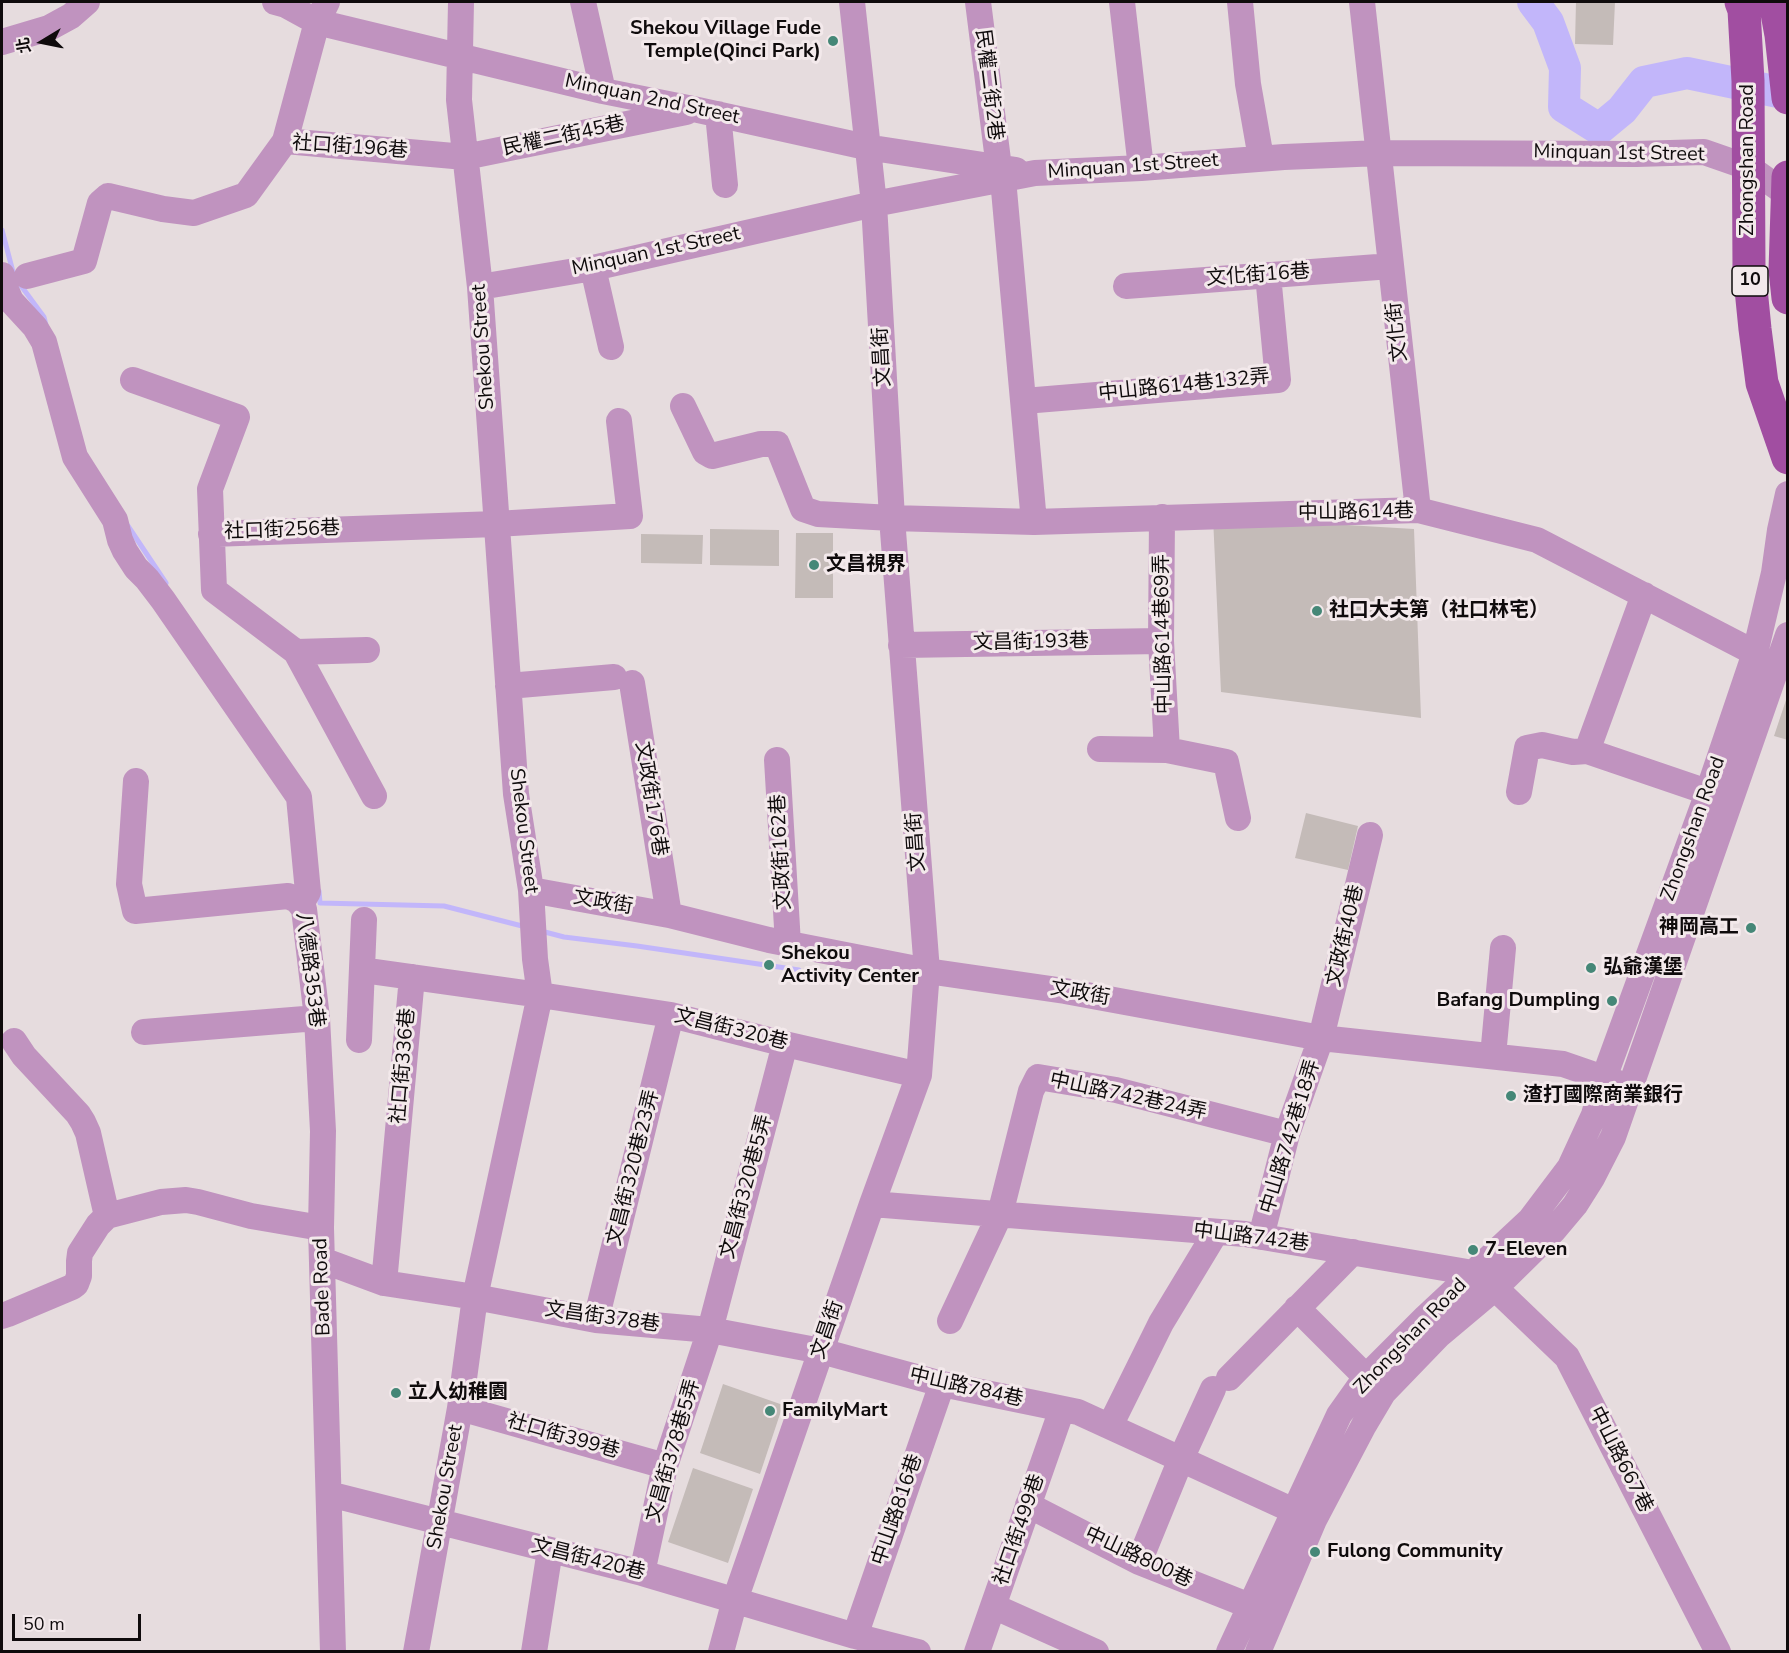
<!DOCTYPE html>
<html>
<head>
<meta charset="utf-8">
<style>
	body { margin:0 }
	#map { position:relative; width:1789px; height:1653px; overflow:hidden; background:#e6dcde; font-family:"Nunito Sans","Noto Sans TC",sans-serif }
	canvas { display:block }
	.frame { position:absolute; inset:0; border:3px solid #0f0b0c; pointer-events:none }
	.north { position:absolute; left:12px; top:12px; width:60px; height:60px; -webkit-text-stroke:4px #f3e9eb; paint-order:stroke; rotate:260deg; font-size:16px; font-weight:700; line-height:24px; text-align:center; color:#0f0b0c }
	.north::after { content:''; display:block; margin:auto; width:21px; height:27px; background:#0f0b0c; clip-path:polygon(50% 0,100% 100%,50% 72%,0 100%) }
	.scale { position:absolute; left:12px; top:1614px; width:129px; height:27px; box-sizing:border-box; border:3px solid #0f0b0c; border-top:0; padding-left:8px; font-size:18px; line-height:21px; white-space:nowrap; color:#0f0b0c; -webkit-text-stroke:4px #f3e9eb; paint-order:stroke }
</style>
</head>
<body>
<div id="map">
<canvas width="1789" height="1653"></canvas>
<div class="frame"></div>
<div class="north">北</div>
<div class="scale">50 m</div>
</div>
<script>
const c = document.querySelector('canvas').getContext('2d');
c.lineJoin = 'round';
const shape = rows => new Path2D(rows.map(r => 'M' + r).join(''));
function stroke(path, color, width, dash) { c.strokeStyle = color; c.lineWidth = width; c.lineCap = dash ? 'butt' : 'round'; c.setLineDash(dash || []); c.stroke(path); }
function fill(path, color) { c.fillStyle = color; c.fill(path, 'evenodd'); }
function drawText(font, color, halo, rows, align = 'center') {
  c.font = font + ' "Nunito Sans","Noto Sans TC",sans-serif'; c.lineWidth = 6; c.setLineDash([]); c.textBaseline = 'middle'; c.strokeStyle = halo; c.fillStyle = color; for (const [text, x, y, turn = 0] of rows) {
    c.save(); c.translate(x, y); c.rotate((+turn || 0) * Math.PI / 180); c.textAlign = isNaN(turn) ? turn : align; if (halo) c.strokeText(text, 0, 0); c.fillText(text, 0, 0); c.restore();
  }
}
stroke(shape([
	[2,230,13,272],
	[19,283,44,317,46,325],
	[128,526,166,583],
	[319,891,320,903,444,906,526,927],
	[541,931,564,937,637,946,799,970]
]), '#c2b6fa', 5);
stroke(shape([
	[1533,2,1548,22,1565,68,1564,107,1599,129,1622,110,1644,82,1687,73,1788,94]
]), '#c2b6fa', 32);
fill(shape([
	[1576,2,1615,2,1613,45,1575,44],
	[1213,517,1414,529,1421,718,1221,692],
	[710,529,779,530,779,566,710,565],
	[796,533,833,533,833,598,795,598],
	[641,534,703,535,702,564,641,563],
	[1788,694,1788,740,1774,736],
	[1306,813,1358,826,1348,870,1295,858],
	[723,1384,783,1405,760,1474,700,1453],
	[693,1468,753,1489,728,1563,668,1542]
]), '#c4bbb8');
stroke(shape([
	[275,2,286,5,317,22,603,91,698,110,866,147,1016,170],
	[583,2,603,91],
	[978,2,999,168],
	[1122,2,1141,168],
	[1240,2,1248,84,1261,158],
	[1362,2,1418,510],
	[2,42,49,28,71,16,87,2],
	[718,114,725,185],
	[285,141,465,157,686,112],
	[1003,179,1034,522],
	[593,268,611,347],
	[2,275,5,287,11,301,35,327,44,342,75,457,115,520,120,540,125,551,136,568,147,579,163,600,299,797,308,892,301,904],
	[27,276,84,261,100,203,108,196,163,209,194,213,246,195,285,141,317,22,327,2],
	[1126,286,1391,266],
	[480,287,593,268,874,204,1035,173,1141,168,1284,157,1380,153,1636,154,1704,152,1750,168,1788,195],
	[133,380,237,417,210,489,214,590,296,652,374,796],
	[1024,401,1278,380,1268,275],
	[683,406,705,452,712,456,761,444,777,444,803,509,818,514,892,518,1034,522,1418,510,1537,540,1755,653],
	[1162,517,1161,641,1167,750],
	[211,534,496,524,630,516,619,421],
	[901,645,1161,641],
	[296,652,367,650],
	[632,683,669,915],
	[508,686,614,677],
	[1100,749,1167,750,1226,762,1238,818],
	[1587,751,1644,595],
	[777,760,788,944],
	[136,781,129,884,135,911,288,896,297,900,304,909,317,1018,323,1131,321,1228],
	[1519,792,1527,748,1542,745,1573,752,1587,751,1722,797],
	[531,890,669,915,769,940,927,971,1065,991,1321,1038,1563,1064,1621,1084],
	[362,970,540,995,671,1015,785,1044,919,1075],
	[144,1032,317,1018],
	[359,1040,364,920],
	[14,1041,24,1056,78,1114,83,1122,88,1133,107,1216],
	[1493,1056,1503,948],
	[872,1204,1245,1234,1473,1273,1495,1288,1567,1357,1718,1652],
	[1261,1237,1287,1134,1321,1038,1370,835],
	[322,1260,384,1283,475,1297,596,1320,710,1330,821,1351,942,1384,1078,1412,1294,1511],
	[384,1283,412,977],
	[1297,1308,1366,1377],
	[2,1316,8,1314,72,1287,76,1284,79,1276,79,1261,80,1253,98,1225,107,1216,161,1202,186,1200,198,1202,251,1216,321,1228,333,1652],
	[596,1320,671,1015],
	[950,1321,1000,1214,1031,1091,1038,1077,1116,1090,1287,1134],
	[1229,1378,1353,1252],
	[460,1408,665,1466],
	[1110,1426,1161,1323,1216,1232],
	[329,1494,642,1573,855,1636,918,1652],
	[1028,1505,1139,1562,1250,1606],
	[1139,1562,1181,1459,1213,1389],
	[642,1573,665,1466,710,1330,785,1044],
	[993,1606,1096,1652],
	[855,1636,942,1384],
	[416,1652,460,1408,475,1297,540,995,535,959,531,890,516,794,480,287,459,100,461,2],
	[534,1652,550,1550],
	[721,1652,735,1600,821,1351,872,1204,919,1075,927,971,892,518,874,204,852,2],
	[977,1652,1062,1409],
	[1229,1652,1339,1415,1366,1377,1426,1317,1530,1220,1570,1167,1594,1115,1604,1078,1706,798,1755,653,1774,573,1780,530,1788,494],
	[1258,1652,1314,1520,1364,1425,1383,1393,1439,1335,1495,1288,1554,1230,1575,1205,1592,1178,1613,1137,1788,635]
]), '#c093bf', 26);
stroke(shape([
	[1741,2,1744,10,1748,81,1749,269,1755,329,1762,383,1788,458],
	[1775,2,1781,35,1788,98],
	[1788,177,1785,270,1788,298]
]), '#a14ea1', 33);
for (const [x, y, r, color] of [
	[833,41,6,"#458777"],
	[814,565,6,"#458777"],
	[1317,611,6,"#458777"],
	[1751,928,6,"#458777"],
	[769,965,6,"#458777"],
	[1591,968,6,"#458777"],
	[1612,1001,6,"#458777"],
	[1511,1096,6,"#458777"],
	[1473,1250,6,"#458777"],
	[396,1393,6,"#458777"],
	[770,1411,6,"#458777"],
	[1315,1552,6,"#458777"]
]) { const dot = new Path2D(); dot.arc(x, y, r, 0, 2 * Math.PI); c.fillStyle = color; c.fill(dot); stroke(dot, '#f3e9eb', 2); }
for (const [x, y, w] of [
	[1750,281,36]
]) { const box = new Path2D(); box.roundRect(x - w / 2, y - 15, w, 30, 4.5); c.fillStyle = '#f3e9eb'; c.fill(box); stroke(box, '#0f0b0c', 1.5); }
drawText('bold 18px', '#0f0b0c', null, [
	["10",1750,281]
]);
drawText('bold 20px', '#0f0b0c', '#f3e9eb', [
	["Shekou Village Fude",821,29,"right"],
	["Temple(Qinci Park)",821,52,"right"],
	["文昌視界",826,565],
	["社口大夫第（社口林宅）",1329,611],
	["神岡高工",1739,928,"right"],
	["Shekou",781,954],
	["Activity Center",781,977],
	["弘爺漢堡",1603,968],
	["Bafang Dumpling",1600,1001,"right"],
	["渣打國際商業銀行",1523,1096],
	["7-Eleven",1485,1250],
	["立人幼稚園",408,1393],
	["FamilyMart",782,1411],
	["Fulong Community",1327,1552]
], 'left');
drawText('20px', '#0f0b0c', '#f3e9eb', [
	["民權二街2巷",988,85,83],
	["Minquan 2nd Street",652,100,12],
	["民權二街45巷",564,137,-12],
	["社口街196巷",350,148,4],
	["Minquan 1st Street",1619,154,1],
	["Zhongshan Road",1748,160,-90],
	["Minquan 1st Street",1133,167,-4],
	["Minquan 1st Street",656,252,-12],
	["文化街16巷",1258,276,-4],
	["文化街",1398,332,-96],
	["Shekou Street",484,347,-94],
	["文昌街",883,357,-93],
	["中山路614巷132弄",1184,386,-6],
	["中山路614巷",1356,513,-1],
	["社口街256巷",282,531,-2],
	["中山路614巷69弄",1164,634,-91],
	["文昌街193巷",1031,643,-1],
	["文政街176巷",650,799,81],
	["Zhongshan Road",1694,829,-70],
	["Shekou Street",523,831,83],
	["文昌街",917,842,-94],
	["文政街162巷",782,852,-93],
	["文政街",603,903,10],
	["文政街40巷",1346,936,-77],
	["八德路353巷",309,970,83],
	["文政街",1080,994,10],
	["文昌街320巷",731,1030,14],
	["社口街336巷",404,1066,-85],
	["中山路742巷24弄",1128,1097,12],
	["中山路742巷18弄",1291,1137,-73],
	["文昌街320巷23弄",634,1168,-76],
	["文昌街320巷5弄",747,1187,-75],
	["中山路742巷",1251,1238,7],
	["Bade Road",323,1287,-92],
	["文昌街378巷",602,1318,8],
	["文昌街",828,1330,-71],
	["Zhongshan Road",1411,1337,-46],
	["中山路784巷",966,1388,13],
	["社口街399巷",563,1437,16],
	["文昌街378巷5弄",674,1451,-74],
	["中山路667巷",1620,1460,63],
	["Shekou Street",446,1487,-80],
	["中山路816巷",898,1510,-71],
	["社口街499巷",1020,1530,-71],
	["中山路800巷",1138,1558,25],
	["文昌街420巷",588,1560,14]
]);
</script>
</body>
</html>
